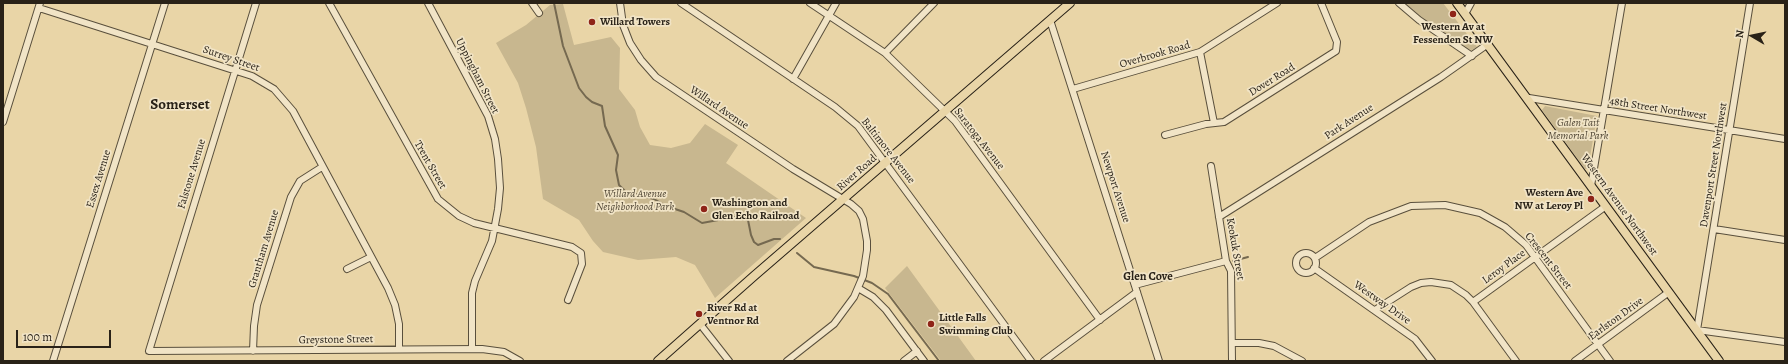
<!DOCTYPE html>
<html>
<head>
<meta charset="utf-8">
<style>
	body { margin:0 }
	#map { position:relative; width:1788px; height:364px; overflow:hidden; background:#e9d5a7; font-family:Alegreya,serif }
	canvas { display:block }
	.frame { position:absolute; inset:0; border:4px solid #292218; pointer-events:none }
	.north { position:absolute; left:1732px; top:16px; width:40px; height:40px; -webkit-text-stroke:3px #f1e4c6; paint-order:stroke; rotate:279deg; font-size:11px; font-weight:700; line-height:16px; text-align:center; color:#292218 }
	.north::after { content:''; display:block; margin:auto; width:14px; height:18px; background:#292218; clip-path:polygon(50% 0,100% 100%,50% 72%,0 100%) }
	.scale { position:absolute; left:16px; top:330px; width:95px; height:18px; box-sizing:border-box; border:2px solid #292218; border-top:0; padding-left:5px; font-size:12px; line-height:14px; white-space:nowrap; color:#292218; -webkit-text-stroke:3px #f1e4c6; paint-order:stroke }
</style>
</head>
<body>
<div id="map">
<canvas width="1788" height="364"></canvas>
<div class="frame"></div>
<div class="north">N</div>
<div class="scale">100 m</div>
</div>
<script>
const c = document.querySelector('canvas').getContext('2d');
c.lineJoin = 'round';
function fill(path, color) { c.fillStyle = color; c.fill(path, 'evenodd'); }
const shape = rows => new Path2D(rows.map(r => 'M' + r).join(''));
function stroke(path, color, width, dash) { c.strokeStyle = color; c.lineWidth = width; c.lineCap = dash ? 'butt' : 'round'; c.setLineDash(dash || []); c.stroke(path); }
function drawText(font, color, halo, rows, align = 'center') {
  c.font = font + ' Alegreya,serif'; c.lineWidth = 3.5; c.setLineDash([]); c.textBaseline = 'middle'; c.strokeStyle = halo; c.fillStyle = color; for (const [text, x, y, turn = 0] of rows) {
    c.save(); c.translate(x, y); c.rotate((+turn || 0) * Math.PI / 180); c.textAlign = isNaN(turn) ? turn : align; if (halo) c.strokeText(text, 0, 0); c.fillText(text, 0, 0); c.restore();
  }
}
fill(shape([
	[1403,3,1443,3,1477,47,1472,50,1466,49,1429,24],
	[563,4,574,45,611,37,620,48,619,89,635,110,640,127,650,145,671,148,690,143,705,124,738,145,726,163,806,218,715,298,695,265,676,257,638,260,603,252,593,241,579,220,543,199,536,147,526,108,518,83,496,43,526,25,550,5],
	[1545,106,1597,116,1588,169,1585,169,1542,110],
	[907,266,976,361,941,361,885,288]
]), '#c8b78f');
stroke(shape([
	[554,3,563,46,579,88,586,97,592,102,602,106,605,126,618,155,616,170,619,185,625,191,654,199,666,206,684,212,702,223,740,216,748,220,751,235,754,242,758,245,774,239,780,239],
	[797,253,814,267,854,276,872,283,888,294,939,361],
	[1233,261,1248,257]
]), '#756950', 2);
const minor = shape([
	[256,3,149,351,482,349,504,352,520,361],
	[329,3,438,199,459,216,474,223,572,247,581,253,582,264,568,300],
	[428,3,488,116,495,139,498,159,500,188,498,209,492,241,475,281,472,293,472,349],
	[532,3,539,13],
	[620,3,623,25,630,43,641,60,656,77,793,169,851,204,859,211,863,219,867,241,867,250,863,276,854,297,834,324,787,361],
	[681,3,835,107,858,126,1031,361],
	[810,3,885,53,955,121,1100,320],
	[1399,3,1419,20,1472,56],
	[1750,3,1697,330,1785,342],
	[39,8,252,76,274,89,293,111,388,288,395,305,399,324,399,349],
	[1465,14,1471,3],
	[1050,20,1159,361],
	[1200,52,1214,123],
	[885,53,934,3],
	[793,79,836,3],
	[1073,89,1200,52,1277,3],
	[1529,98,1785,139],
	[3,122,40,3],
	[1165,135,1206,124,1224,122,1336,51,1337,42,1321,3],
	[1211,166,1226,261,1231,271,1232,361],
	[1591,186,1622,3],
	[1219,217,1441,77,1488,44],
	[1714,229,1785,240],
	'1296 263a10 10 0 1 1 20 0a10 10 0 1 1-20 0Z',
	[1315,258,1369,222,1411,206,1445,205,1480,213,1505,227,1526,245,1610,361],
	[1314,268,1415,339,1432,361],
	[347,269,371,257],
	[1135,285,1226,261],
	[858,288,873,297,886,310,924,361],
	[1473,302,1606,206],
	[1375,310,1411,287,1421,283,1431,282,1451,285,1466,295,1473,302,1516,361],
	[700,324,729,361],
	[1232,343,1259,343,1274,346,1302,361],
	[253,351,254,326,257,305,291,197,300,181,322,167],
	[53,361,165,3],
	[904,361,917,351],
	[1044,361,1137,292],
	[1575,361,1669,292]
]);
const major = shape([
	[1457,3,1719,361],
	[658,361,754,276,1070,3]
]);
stroke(minor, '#594f3c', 8);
stroke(major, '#292218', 10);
stroke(minor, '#f1e4c6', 6);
stroke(major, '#e9d5a7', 8);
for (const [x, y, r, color] of [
	[1453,14,4,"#8f2418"],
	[592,22,4,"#8f2418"],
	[1591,199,4,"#8f2418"],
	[704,209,4,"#8f2418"],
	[699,314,4,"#8f2418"],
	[931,324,4,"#8f2418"]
]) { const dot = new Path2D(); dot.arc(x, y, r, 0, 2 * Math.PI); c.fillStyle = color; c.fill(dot); stroke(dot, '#f1e4c6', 1.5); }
drawText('bold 11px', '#292218', '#f1e4c6', [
	["Willard Towers",600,22],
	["Western Av at",1453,27,"center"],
	["Fessenden St NW",1453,40,"center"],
	["Western Ave",1583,193,"right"],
	["NW at Leroy Pl",1583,206,"right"],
	["Washington and",712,203],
	["Glen Echo Railroad",712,216],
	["River Rd at",707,308],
	["Ventnor Rd",707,321],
	["Little Falls",939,318],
	["Swimming Club",939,331]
], 'left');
drawText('11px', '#292218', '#f1e4c6', [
	["Overbrook Road",1155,55,-16],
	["Surrey Street",231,59,19],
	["Uppingham Street",477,76,63],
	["Dover Road",1272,80,-32],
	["Willard Avenue",719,108,34],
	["48th Street Northwest",1658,109,9],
	["Park Avenue",1349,122,-33],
	["Saratoga Avenue",979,139,52],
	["Baltimore Avenue",888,151,52],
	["Trent Street",430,165,60],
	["Davenport Street Northwest",1714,165,-81],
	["River Road",857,173,-41],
	["Falstone Avenue",192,174,-73],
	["Essex Avenue",99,179,-73],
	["Newport Avenue",1115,187,72],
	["Western Avenue Northwest",1619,205,54],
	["Grantham Avenue",264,249,-73],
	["Keokuk Street",1235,249,80],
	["Crescent Street",1548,261,52],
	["Leroy Place",1504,267,-36],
	["Westway Drive",1382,303,35],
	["Earlston Drive",1616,319,-36],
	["Greystone Street",336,340,-1]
]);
drawText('italic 11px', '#514736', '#f1e4c6', [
	["Galen Tait",1578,123],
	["Memorial Park",1578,136],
	["Willard Avenue",635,194],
	["Neighborhood Park",635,207]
]);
drawText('bold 12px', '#292218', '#f1e4c6', [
	["Glen Cove",1148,277]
]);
drawText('bold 15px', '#292218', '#f1e4c6', [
	["Somerset",180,105]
]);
</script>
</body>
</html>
